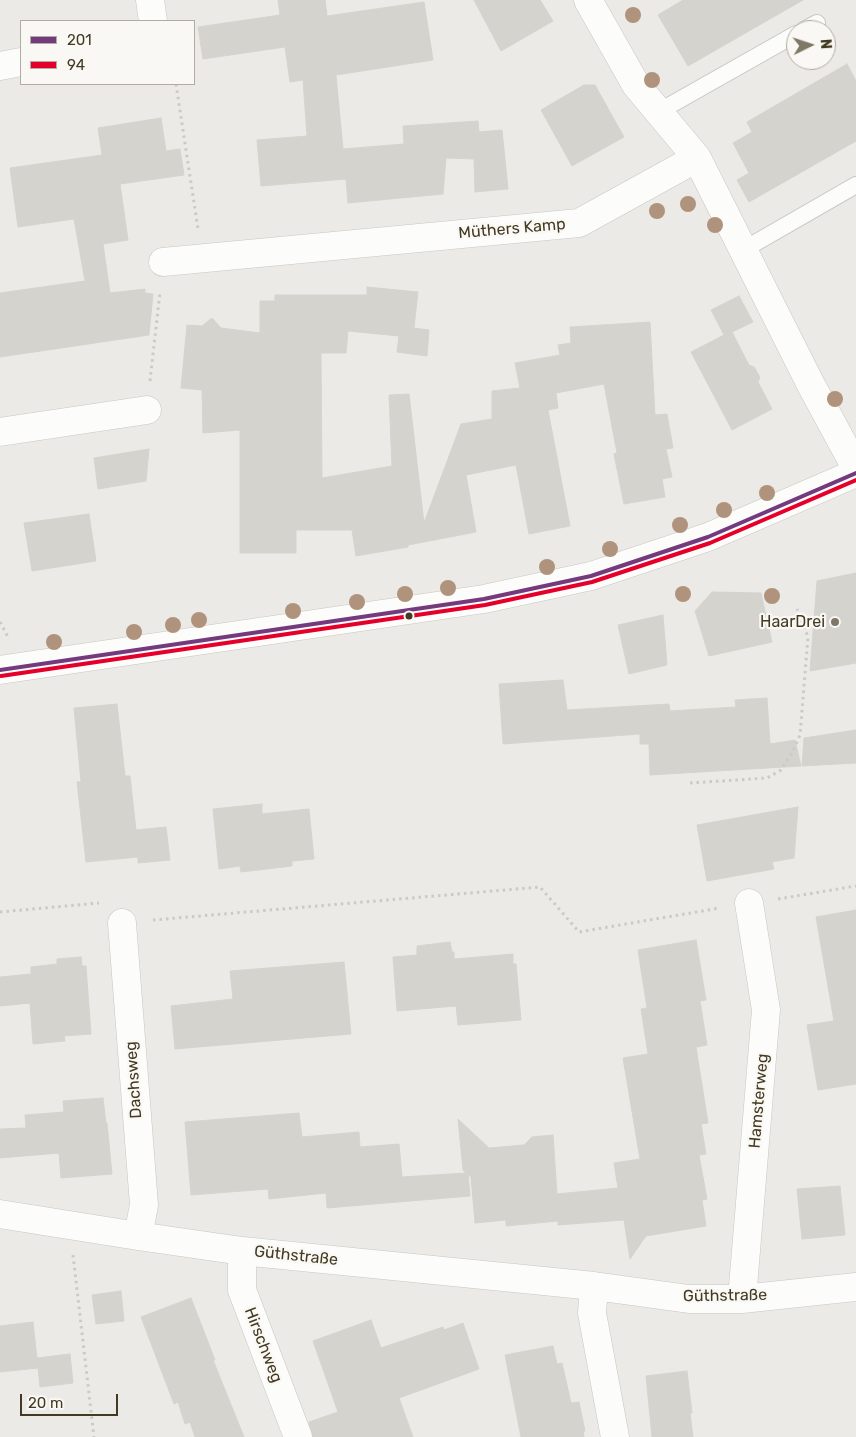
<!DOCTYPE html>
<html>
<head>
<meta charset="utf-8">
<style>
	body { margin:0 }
	#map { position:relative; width:856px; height:1437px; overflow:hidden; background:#eceae7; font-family:Rubik,sans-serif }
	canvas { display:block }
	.legend { position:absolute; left:20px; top:20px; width:175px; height:65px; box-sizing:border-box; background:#faf8f5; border:1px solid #b1aca0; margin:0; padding:6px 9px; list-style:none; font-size:15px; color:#433a21 }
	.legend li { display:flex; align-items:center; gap:10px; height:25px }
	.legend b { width:25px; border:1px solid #b1aca0 }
	.north { position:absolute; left:786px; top:20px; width:50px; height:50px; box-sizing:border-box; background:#faf8f5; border:1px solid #b1aca0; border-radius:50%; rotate:86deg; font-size:14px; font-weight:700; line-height:20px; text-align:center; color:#433a21 }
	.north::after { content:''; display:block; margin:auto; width:18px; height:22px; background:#7e7866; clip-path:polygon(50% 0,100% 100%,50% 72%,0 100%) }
	.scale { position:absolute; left:20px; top:1394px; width:98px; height:22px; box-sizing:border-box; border:2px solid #433a21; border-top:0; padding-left:6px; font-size:15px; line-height:18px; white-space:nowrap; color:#433a21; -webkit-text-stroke:4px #faf8f5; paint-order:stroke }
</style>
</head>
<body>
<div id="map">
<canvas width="856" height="1437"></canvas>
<ul class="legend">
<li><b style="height:6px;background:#743a7d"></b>201</li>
<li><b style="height:6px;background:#e4002b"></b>94</li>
</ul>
<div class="north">N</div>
<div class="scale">20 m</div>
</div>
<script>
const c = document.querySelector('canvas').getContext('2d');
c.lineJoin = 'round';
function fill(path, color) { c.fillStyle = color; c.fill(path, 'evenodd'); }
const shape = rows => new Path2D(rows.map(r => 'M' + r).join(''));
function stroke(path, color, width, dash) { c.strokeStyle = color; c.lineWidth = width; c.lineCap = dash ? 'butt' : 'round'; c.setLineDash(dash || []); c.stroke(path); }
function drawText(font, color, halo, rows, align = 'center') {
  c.font = font + ' Rubik,sans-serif'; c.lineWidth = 4.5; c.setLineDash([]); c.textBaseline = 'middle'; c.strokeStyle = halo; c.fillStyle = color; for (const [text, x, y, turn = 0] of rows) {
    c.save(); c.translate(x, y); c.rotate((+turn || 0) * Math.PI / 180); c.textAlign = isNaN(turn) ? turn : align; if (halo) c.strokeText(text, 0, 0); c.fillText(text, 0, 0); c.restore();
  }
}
const building = shape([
	[278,0,325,0,327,16,424,2,433,60,336,75,343,149,404,144,403,126,478,121,479,132,502,130,508,189,475,192,474,159,446,158,443,194,348,203,346,179,261,186,257,140,307,136,303,80,290,82,285,47,203,59,198,27,280,15,278,0],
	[474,0,540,0,553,21,501,51,474,0],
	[683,0,803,0,688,66,658,15,683,0],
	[847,64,856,81,856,141,749,202,737,180,749,173,733,143,752,132,747,122,847,64],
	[584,85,595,85,624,137,572,166,541,110,584,85],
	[161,118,166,151,180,149,184,175,120,184,128,240,103,244,110,293,145,289,145,293,153,294,149,335,0,357,0,293,85,281,74,219,18,227,10,168,102,155,98,128,161,118],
	[367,287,418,292,414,328,429,330,427,356,397,352,399,336,348,331,346,353,321,353,322,478,392,466,389,395,409,394,424,523,461,424,492,419,492,391,520,388,515,363,560,355,558,345,571,343,570,327,650,322,655,415,667,414,673,448,666,449,672,477,662,479,665,497,624,504,614,454,617,453,604,384,556,393,558,408,548,410,570,526,529,534,516,465,466,475,476,532,408,545,408,547,356,556,352,530,296,530,296,553,240,553,240,430,203,433,202,390,181,388,187,325,202,326,212,318,221,328,260,333,260,301,275,301,275,295,367,295,367,287],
	[739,296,753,322,732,332,749,365,754,367,760,377,758,382,772,409,732,430,691,352,724,335,711,310,739,296],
	[149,449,146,481,98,489,94,458,149,449],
	[89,514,96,561,32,571,24,523,89,514],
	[856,573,856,663,810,671,817,581,856,573],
	[712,592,761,593,772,642,709,656,695,611,712,592],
	[663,615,667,665,629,674,618,625,663,615],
	[563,680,567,710,669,704,670,711,736,707,735,700,767,698,770,744,795,740,801,766,650,775,649,744,640,744,640,734,503,744,499,684,563,680],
	[117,704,125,776,130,776,136,830,166,827,170,860,138,863,138,857,86,862,77,782,81,782,74,708,117,704],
	[856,730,856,763,802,766,804,738,856,730],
	[262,804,262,814,309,809,314,859,292,861,292,866,241,872,240,866,219,869,213,809,262,804],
	[798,807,794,858,772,862,774,869,707,881,697,825,798,807],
	[856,910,856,1084,818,1090,807,1025,834,1021,816,917,856,910],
	[696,940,706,1000,700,1001,707,1045,696,1047,708,1123,701,1124,706,1154,699,1155,707,1199,702,1200,706,1226,646,1236,630,1259,624,1220,558,1225,558,1221,506,1226,506,1220,475,1223,471,1177,468,1174,470,1196,327,1208,326,1193,269,1199,268,1189,191,1195,185,1122,299,1113,302,1137,359,1132,360,1147,399,1144,402,1177,466,1173,463,1170,458,1119,489,1148,524,1145,532,1137,553,1135,557,1194,618,1188,614,1163,640,1159,623,1058,648,1054,641,1009,647,1008,638,950,696,940],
	[450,942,452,952,454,952,454,959,513,954,513,964,516,964,521,1020,458,1025,456,1006,397,1011,393,957,417,955,417,946,450,942],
	[81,957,82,966,86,966,91,1034,64,1036,65,1041,33,1044,30,1003,0,1006,0,977,31,974,31,967,57,964,57,959,81,957],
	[344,962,351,1034,175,1049,171,1006,233,999,230,971,344,962],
	[103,1098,106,1123,107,1123,112,1174,61,1178,59,1153,0,1158,0,1129,26,1128,25,1115,64,1112,63,1101,103,1098],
	[840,1186,845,1235,802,1239,797,1189,840,1186],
	[121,1291,124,1321,96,1324,92,1295,121,1291],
	[191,1298,215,1360,213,1360,244,1437,195,1437,190,1422,185,1424,178,1402,174,1404,141,1317,191,1298],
	[371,1320,381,1348,443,1327,444,1330,463,1323,479,1369,399,1398,413,1437,313,1437,309,1422,338,1412,313,1341,371,1320],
	[33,1322,38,1368,0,1372,0,1326,33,1322],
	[553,1346,557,1364,562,1363,571,1403,579,1402,585,1431,583,1432,584,1437,521,1437,505,1355,553,1346],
	[70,1354,73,1383,40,1387,37,1358,70,1354],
	[687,1371,692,1413,690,1413,693,1437,652,1437,646,1376,687,1371]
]);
fill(building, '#d5d3ce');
stroke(building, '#d5d3cf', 1);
const lane = shape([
	[804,30,817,23],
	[658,112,796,34],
	[743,250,856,185]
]);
const street = shape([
	[150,0,153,21],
	[588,0,636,85,697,158,810,383,856,468],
	[0,66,21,62],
	[163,262,579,223,697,158],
	[0,432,147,410],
	[122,923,144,1205,138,1236],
	[0,1214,138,1236,242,1251,594,1286,689,1299,742,1299,856,1287],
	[242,1251,242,1290,298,1437],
	[594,1286,592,1313,615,1437],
	[742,1299,766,1010,749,903]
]);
const secondary = shape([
	[0,670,484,599,591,576,708,537,856,473]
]);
stroke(lane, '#c8c6c2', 18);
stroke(street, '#c8c6c2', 29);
stroke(secondary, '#c8c6c0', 29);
stroke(shape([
	[176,84,198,229],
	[150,381,160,292],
	[0,622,9,639],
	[690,783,767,778,781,770,793,751,800,735,808,637,797,609],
	[778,899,856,886],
	[0,912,99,903],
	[153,920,540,887,579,932,720,908],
	[73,1255,94,1437]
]), '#cccac2', 3, [2.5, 4]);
stroke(lane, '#fcfcfb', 16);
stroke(street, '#fcfcfb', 28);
stroke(secondary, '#fcfcfb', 28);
stroke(shape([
	[0,670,484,599,591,576,708,537,856,473]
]), '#743a7d', 4);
stroke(shape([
	[1,676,485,605,592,582,710,543,856,480]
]), '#e4002b', 4);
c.fillStyle = '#b0937d';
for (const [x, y] of [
	[633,15],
	[652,80],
	[688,204],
	[657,211],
	[715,225],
	[835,399],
	[767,493],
	[724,510],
	[680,525],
	[610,549],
	[547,567],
	[448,588],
	[405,594],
	[683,594],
	[772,596],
	[357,602],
	[293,611],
	[199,620],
	[173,625],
	[134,632],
	[54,642]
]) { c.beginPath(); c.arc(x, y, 8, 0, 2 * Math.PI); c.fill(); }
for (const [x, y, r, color] of [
	[409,616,4.5,"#433a21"],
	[835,622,5,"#7e7866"]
]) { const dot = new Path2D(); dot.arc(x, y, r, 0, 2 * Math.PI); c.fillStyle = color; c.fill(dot); stroke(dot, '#faf8f5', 2); }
drawText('16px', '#433a21', '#faf8f5', [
	["Müthers Kamp",512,229,-5],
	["Dachsweg",134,1080,-94],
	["Hamsterweg",759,1101,-85],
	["Güthstraße",296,1256,6],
	["Güthstraße",725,1296,-1],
	["Hirschweg",263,1345,69]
]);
drawText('16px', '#433a21', '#faf8f5', [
	["HaarDrei",825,622]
], 'right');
</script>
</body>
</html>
